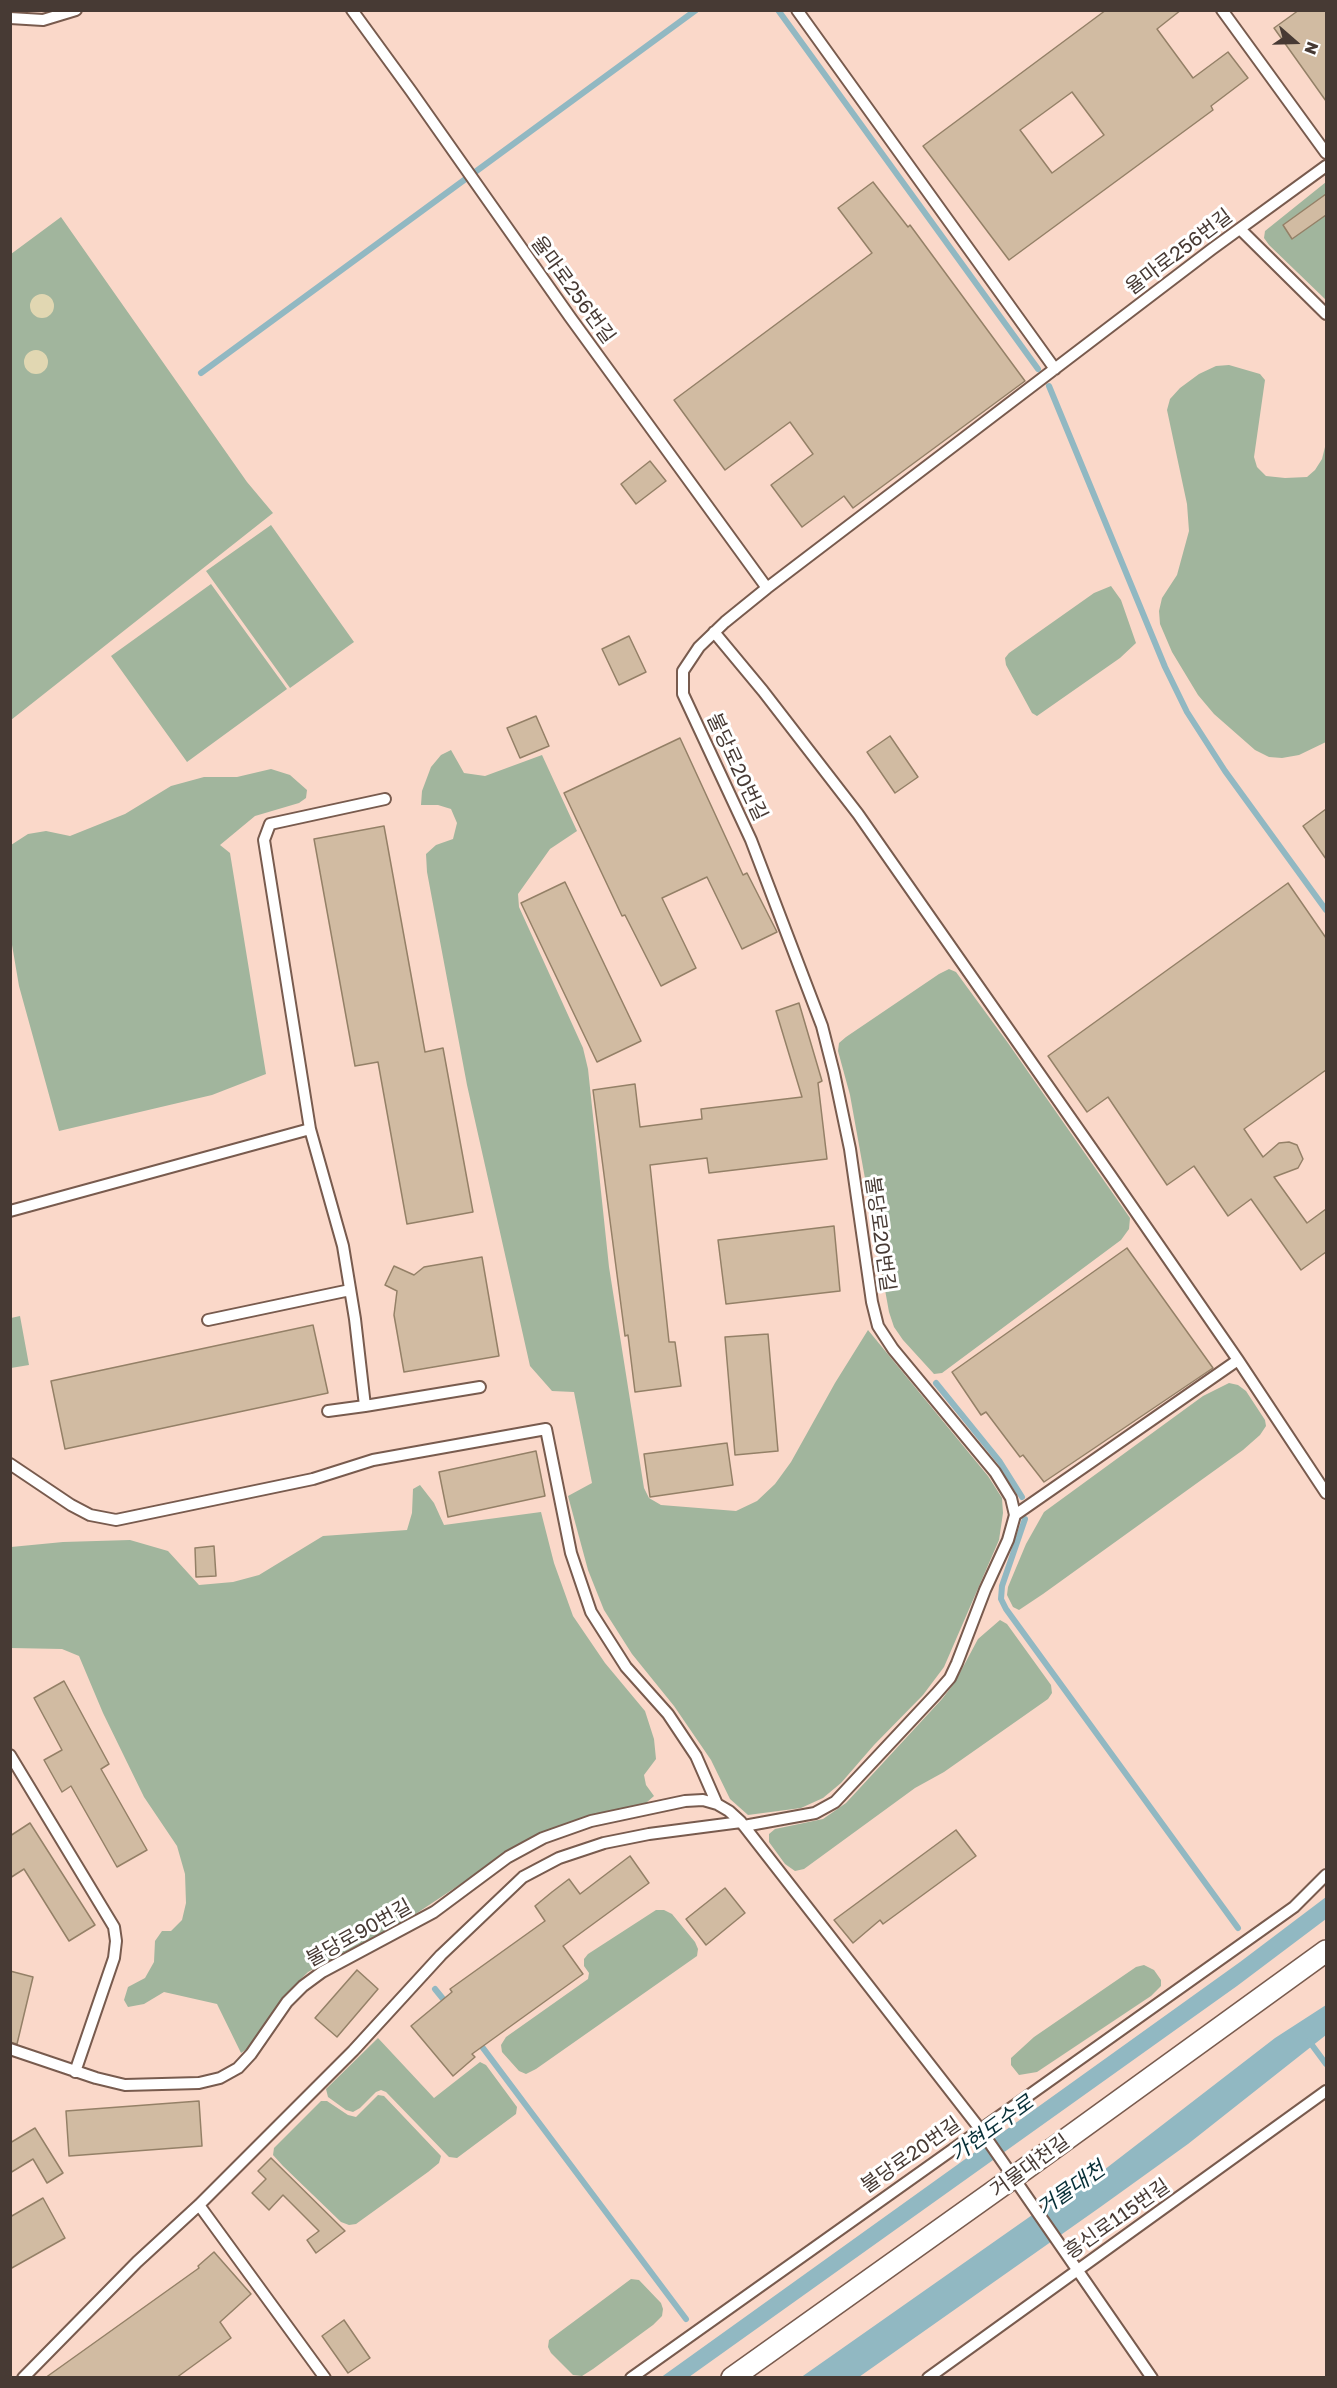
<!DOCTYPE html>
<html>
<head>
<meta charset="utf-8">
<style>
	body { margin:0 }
	#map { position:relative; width:1337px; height:2388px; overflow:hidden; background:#fad8c9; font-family:"Golos Text",sans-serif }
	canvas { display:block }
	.frame { position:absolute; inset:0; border:12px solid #473a34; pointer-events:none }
	.north { position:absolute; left:1265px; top:12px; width:60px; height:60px; -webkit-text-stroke:4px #fff; paint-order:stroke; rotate:110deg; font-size:16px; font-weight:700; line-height:24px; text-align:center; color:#473a34 }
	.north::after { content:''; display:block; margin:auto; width:21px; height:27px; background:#473a34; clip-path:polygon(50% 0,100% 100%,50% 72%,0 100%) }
</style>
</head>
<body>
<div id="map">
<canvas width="1337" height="2388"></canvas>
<div class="frame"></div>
<div class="north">N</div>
</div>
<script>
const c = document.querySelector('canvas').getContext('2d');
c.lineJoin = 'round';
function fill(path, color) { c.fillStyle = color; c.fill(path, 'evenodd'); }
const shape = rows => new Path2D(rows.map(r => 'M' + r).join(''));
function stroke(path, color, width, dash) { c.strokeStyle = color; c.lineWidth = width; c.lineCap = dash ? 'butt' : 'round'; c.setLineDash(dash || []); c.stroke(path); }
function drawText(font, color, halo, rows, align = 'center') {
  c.font = font + ' "Golos Text","Noto Sans KR",sans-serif'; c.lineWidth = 6; c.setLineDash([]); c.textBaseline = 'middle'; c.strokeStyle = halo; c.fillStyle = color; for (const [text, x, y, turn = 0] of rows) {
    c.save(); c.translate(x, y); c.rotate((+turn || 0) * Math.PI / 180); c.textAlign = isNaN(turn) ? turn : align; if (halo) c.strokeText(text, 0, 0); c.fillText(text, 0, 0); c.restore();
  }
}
fill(shape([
	[1326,182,1326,300,1269,245,1264,238,1265,231],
	[61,217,247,482,273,513,11,720,11,254],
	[1229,365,1260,374,1265,380,1254,457,1257,467,1266,476,1285,478,1307,477,1315,470,1322,459,1326,443,1326,742,1299,755,1282,758,1269,757,1255,750,1214,714,1198,695,1172,652,1160,624,1159,611,1162,598,1177,575,1189,531,1187,504,1167,410,1170,399,1180,388,1199,374,1216,366],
	[271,525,354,642,290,688,206,571],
	[211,584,287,689,187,762,111,656],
	[1111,586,1121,600,1136,643,1120,658,1037,716,1032,713,1006,665,1005,658,1009,653,1094,593],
	[451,750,464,773,485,776,542,755,577,831,550,849,518,894,519,907,583,1048,588,1069,609,1267,640,1463,644,1488,649,1498,661,1505,736,1511,757,1501,775,1484,791,1462,835,1383,868,1330,988,1476,1002,1498,1003,1513,999,1540,944,1667,923,1695,874,1745,841,1783,823,1798,801,1808,748,1815,730,1799,711,1760,674,1706,632,1654,604,1610,588,1570,568,1496,592,1483,574,1392,552,1391,530,1366,467,1085,427,872,426,854,436,845,453,839,457,823,451,809,438,805,421,805,422,791,431,767,441,755],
	[271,769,290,775,307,790,306,798,299,803,255,816,220,845,230,853,266,1074,212,1095,59,1131,19,986,11,939,11,845,28,834,46,831,70,836,125,814,171,786,204,777,237,777],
	[949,969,956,972,1008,1043,1130,1218,1129,1229,1121,1240,942,1373,934,1374,903,1340,894,1327,889,1312,850,1095,838,1051,839,1043,846,1037,939,974],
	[20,1316,29,1365,11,1368,11,1318],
	[1229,1383,1238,1385,1246,1391,1265,1420,1266,1426,1260,1435,1243,1450,1043,1594,1019,1610,1013,1607,1007,1595,1008,1587,1026,1544,1044,1512,1203,1396],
	[420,1485,434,1503,444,1525,541,1512,554,1563,573,1616,605,1663,645,1711,654,1739,656,1759,644,1775,646,1785,654,1796,646,1803,566,1823,530,1838,411,1917,308,1972,282,1998,250,2047,241,2053,217,2004,164,1992,144,2004,128,2007,124,2000,128,1987,145,1978,154,1962,155,1941,162,1931,171,1931,182,1920,186,1903,185,1874,177,1846,144,1797,103,1713,79,1656,62,1649,11,1648,11,1547,63,1542,130,1540,168,1551,199,1585,233,1582,259,1575,323,1536,407,1530,412,1513,413,1489],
	[1000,1620,1007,1624,1051,1685,1052,1693,1048,1699,944,1772,915,1788,804,1869,795,1871,785,1864,769,1842,769,1834,775,1829,823,1819,846,1803,942,1699,955,1682,978,1639],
	[656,1910,664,1910,672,1914,695,1942,698,1949,697,1956,536,2069,526,2074,519,2071,502,2052,501,2045,506,2037,588,1979,589,1973,584,1966,584,1959,588,1954],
	[1144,1965,1154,1970,1161,1980,1161,1986,1151,1996,1037,2072,1019,2075,1011,2065,1011,2058,1034,2037,1136,1967],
	[378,2038,434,2098,480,2062,486,2065,517,2107,516,2114,457,2158,449,2157,386,2092,381,2090,376,2092,360,2108,353,2112,346,2110,328,2097,326,2089],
	[378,2095,384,2096,441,2156,439,2163,428,2172,356,2224,349,2225,341,2222,283,2166,273,2155,274,2148,321,2101,327,2101,348,2115,356,2117],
	[631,2279,639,2280,661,2303,663,2309,662,2316,653,2325,593,2369,582,2376,573,2375,551,2353,548,2347,549,2340]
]), '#a1b59d');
fill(shape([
	'30 306a12 12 0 1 1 24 0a12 12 0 1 1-24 0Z',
	'24 362a12 12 0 1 1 24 0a12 12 0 1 1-24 0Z'
]), '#e1d7b2');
fill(shape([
	[1326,1897,1326,1919,1237,1986,689,2377,660,2378,1240,1962],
	[1326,2005,1326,2035,1188,2144,1099,2208,859,2377,800,2378,1055,2199,1091,2180,1275,2038]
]), '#91b8c2');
stroke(shape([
	[778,10,1038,369],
	[201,373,696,10],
	[1049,386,1165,667,1187,712,1225,771,1326,910],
	[936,1383,1000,1462,1022,1497],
	[1025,1519,1002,1586,1001,1599,1006,1609,1238,1928],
	[435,1989,448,2005],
	[477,2040,686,2319],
	[1309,2041,1326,2064]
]), '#91b8c2', 6);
const building = shape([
	[1106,10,1181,10,1157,29,1193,78,1228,52,1248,78,1211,106,1213,110,1009,260,923,146,1106,10],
	[1072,92,1104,135,1052,173,1020,130,1072,92],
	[1299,10,1326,10,1326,101,1274,28,1299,10],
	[873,182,908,227,910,225,1025,381,853,508,844,496,802,527,771,485,813,454,790,422,725,470,674,400,872,253,838,208,873,182],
	[1326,194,1326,215,1292,239,1283,225,1326,194],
	[650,461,666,481,636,504,621,484,650,461],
	[629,636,646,672,619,685,602,649,629,636],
	[536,716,549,746,520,758,507,728,536,716],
	[890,736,918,777,895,793,867,752,890,736],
	[680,738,743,875,747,873,777,932,742,949,707,877,662,898,696,968,661,986,625,915,622,916,564,793,680,738],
	[1326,809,1326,859,1303,826,1326,809],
	[384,826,425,1052,443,1048,473,1212,407,1224,378,1062,355,1066,314,839,384,826],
	[565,882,641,1041,597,1062,521,903,565,882],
	[1288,883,1326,938,1326,1070,1244,1129,1263,1157,1279,1143,1289,1142,1297,1145,1303,1159,1298,1168,1274,1177,1307,1223,1326,1209,1326,1252,1301,1270,1251,1199,1228,1216,1194,1166,1167,1185,1108,1097,1087,1112,1048,1056,1288,883],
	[799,1003,822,1081,818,1083,827,1159,709,1173,707,1158,650,1165,669,1342,675,1342,681,1386,635,1392,628,1335,625,1336,593,1090,635,1084,640,1127,702,1119,701,1109,802,1097,776,1011,799,1003],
	[834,1226,840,1291,726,1304,718,1240,834,1226],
	[1127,1248,1213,1368,1044,1482,1023,1455,1020,1457,986,1412,981,1415,952,1372,1127,1248],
	[482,1257,499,1356,404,1372,394,1315,397,1291,385,1285,394,1266,414,1275,424,1267,482,1257],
	[313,1325,328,1393,65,1449,51,1381,313,1325],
	[768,1334,778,1451,735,1455,725,1337,768,1334],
	[727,1443,733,1485,650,1497,644,1454,727,1443],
	[536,1451,545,1496,448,1517,439,1472,536,1451],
	[214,1546,216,1576,196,1577,195,1548,214,1546],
	[64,1681,109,1764,101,1769,147,1850,117,1867,71,1786,62,1792,44,1760,62,1750,34,1698,64,1681],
	[30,1823,95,1925,69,1941,24,1869,10,1878,10,1836,30,1823],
	[956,1830,976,1856,883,1924,880,1920,853,1943,834,1920,956,1830],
	[630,1856,649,1883,563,1946,583,1974,472,2054,475,2057,453,2076,411,2026,452,1992,450,1989,545,1921,535,1906,552,1892,569,1879,580,1894,630,1856],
	[725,1888,745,1913,706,1945,686,1919,725,1888],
	[357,1970,378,1989,337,2037,315,2018,357,1970],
	[10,1971,33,1977,17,2044,10,2042,10,1971],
	[199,2101,202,2146,69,2156,66,2111,199,2101],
	[35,2128,63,2173,47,2183,33,2159,10,2173,10,2143,35,2128],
	[271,2158,345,2231,316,2253,307,2240,319,2231,283,2195,269,2210,252,2193,266,2179,258,2171,271,2158],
	[43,2198,65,2238,10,2269,10,2217,43,2198],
	[214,2252,251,2294,220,2322,231,2338,176,2378,45,2378,199,2268,198,2266,214,2252],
	[344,2320,370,2358,348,2373,322,2336,344,2320]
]);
fill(building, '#d1bba2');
stroke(building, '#948067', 1.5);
const service = shape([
	[352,10,411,91,570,317,767,588],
	[797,10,1055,369],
	[1222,10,1326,153],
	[10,18,43,20,76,10],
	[1240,229,1326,314],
	[714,632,763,691,858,814,1111,1176,1238,1360,1326,1493],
	[385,799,270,824,264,840,310,1129,343,1246,355,1319,365,1406,480,1387],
	[10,1211,310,1129],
	[208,1320,350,1290],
	[328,1411,365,1406],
	[10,1464,71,1505,90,1515,116,1520,313,1479,373,1460,546,1429,571,1553,591,1612,626,1667,668,1714,696,1756,717,1804],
	[1015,1515,1238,1360],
	[10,1755,114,1927,116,1941,114,1958,75,2072],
	[744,1826,815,1813,835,1802,936,1694,950,1678,957,1663,985,1590,1008,1540,1015,1515,1011,1498,995,1472,893,1349,878,1326,872,1302,850,1149,834,1073,822,1026,751,840,683,694,683,671,699,647,725,622,767,588,1212,249,1326,166],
	[10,2049,96,2078,125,2085,199,2083,220,2078,238,2068,251,2054,287,2002,303,1986,322,1972,434,1912,508,1857,543,1838,591,1821,685,1801,703,1800,717,1804,729,1811,741,1822],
	[199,2205,325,2378],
	[23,2378,137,2262,199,2205,353,2051,441,1955,523,1877,559,1858,604,1843,649,1834,741,1822,980,2129,1152,2378],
	[631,2378,1294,1907,1326,1875],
	[928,2378,1326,2091]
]);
const minor = shape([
	[732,2378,1014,2177,1326,1951]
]);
stroke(service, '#785b4e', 14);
stroke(minor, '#785b4e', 24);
stroke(service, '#fff', 10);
stroke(minor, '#fff', 21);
drawText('20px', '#473a34', '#fff', [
	["율마로256번길",1179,252,-37],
	["율마로256번길",573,290,54],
	["불당로20번길",737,767,65],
	["불당로20번길",880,1234,82],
	["불당로90번길",359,1933,-29],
	["불당로20번길",911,2155,-35],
	["거물대천길",1030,2166,-36],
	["흥신로115번길",1117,2219,-35]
]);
drawText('italic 21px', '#072f37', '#fff', [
	["가현도수로",992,2129,-36],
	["거물대천",1071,2189,-35]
]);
</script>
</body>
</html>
